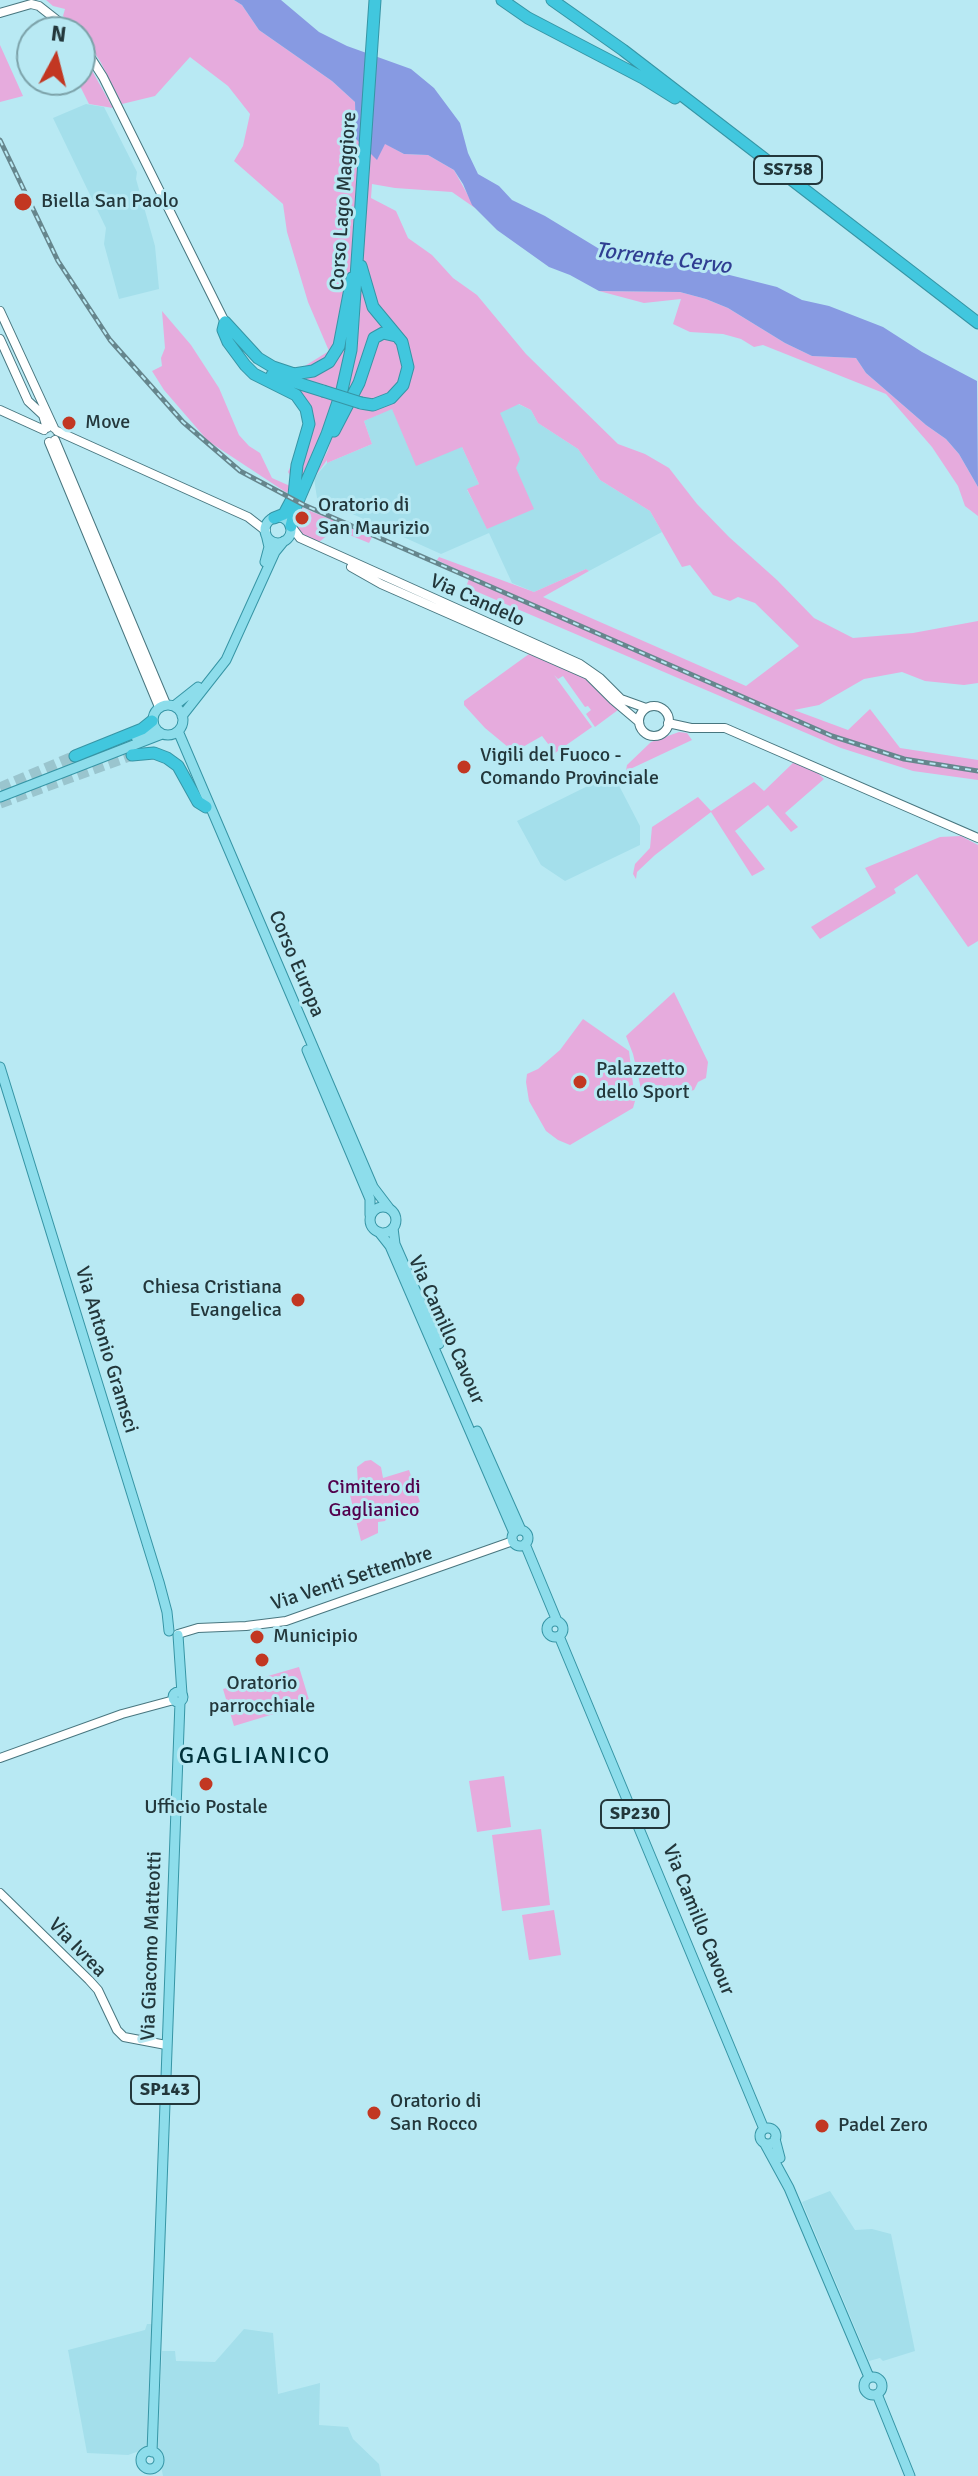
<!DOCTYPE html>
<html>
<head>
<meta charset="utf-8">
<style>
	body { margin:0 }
	#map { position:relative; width:978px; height:2476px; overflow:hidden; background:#b8e9f3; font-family:Signika,sans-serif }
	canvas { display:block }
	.north { position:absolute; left:16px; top:16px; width:80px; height:80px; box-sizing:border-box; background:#b8e9f3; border:2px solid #7ca2a9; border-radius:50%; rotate:7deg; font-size:22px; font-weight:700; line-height:32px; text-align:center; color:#23373b }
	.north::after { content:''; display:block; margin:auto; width:28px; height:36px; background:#c23722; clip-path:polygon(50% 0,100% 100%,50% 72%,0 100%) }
</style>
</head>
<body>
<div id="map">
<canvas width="978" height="2476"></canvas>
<div class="north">N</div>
</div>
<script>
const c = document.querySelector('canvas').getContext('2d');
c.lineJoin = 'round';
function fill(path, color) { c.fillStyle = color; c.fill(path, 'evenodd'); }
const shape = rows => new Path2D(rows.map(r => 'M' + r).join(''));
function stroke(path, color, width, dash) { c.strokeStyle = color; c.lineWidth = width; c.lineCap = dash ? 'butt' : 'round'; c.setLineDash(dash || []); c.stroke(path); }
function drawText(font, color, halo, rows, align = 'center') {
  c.font = font + ' Signika,sans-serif'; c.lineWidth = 6; c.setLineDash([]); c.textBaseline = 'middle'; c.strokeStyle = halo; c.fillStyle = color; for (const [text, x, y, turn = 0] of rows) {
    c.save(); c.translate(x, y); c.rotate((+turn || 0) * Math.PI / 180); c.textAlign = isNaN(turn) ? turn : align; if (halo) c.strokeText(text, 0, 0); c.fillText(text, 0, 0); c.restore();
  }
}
fill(shape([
	[86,104,104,107,137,172,136,179,155,246,159,289,119,299,104,244,106,228,53,118],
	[518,404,531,410,538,423,578,449,600,480,650,511,662,532,589,571,586,569,534,592,512,583,489,533,441,554,317,498,314,478,327,463,372,444,364,421,392,408,462,447,479,484,467,490,488,529,516,468,498,410],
	[608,776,614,776,640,826,640,845,565,881,541,865,517,821],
	[830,2191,855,2230,872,2229,891,2234,915,2351,883,2361,880,2358,869,2361,802,2202],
	[147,2324,152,2324,148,2448,128,2455,87,2453,68,2350,145,2330],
	[244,2329,273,2333,278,2394,320,2383,319,2425,348,2427,353,2439,379,2464,381,2476,163,2476,157,2447,162,2351,175,2351,176,2361,215,2362]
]), '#a4dfeb');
fill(shape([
	[46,0,234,0,242,5,259,30,332,81,355,102,356,139,377,159,384,143,404,154,428,155,454,170,475,208,452,192,395,188,372,184,371,198,396,211,408,238,432,255,453,278,477,295,526,354,618,444,645,454,669,468,697,504,729,537,777,580,814,618,853,638,913,633,978,621,978,683,964,685,925,681,902,672,864,679,819,705,794,710,848,730,870,709,900,748,978,760,978,780,913,771,841,748,466,587,470,576,437,560,439,557,534,592,586,569,589,571,543,597,746,686,799,646,755,603,738,597,730,601,713,595,690,565,682,567,650,511,600,480,578,449,538,423,531,410,519,404,500,413,520,459,516,468,534,509,487,529,467,489,479,484,462,447,416,466,392,409,364,421,372,444,327,463,327,460,314,478,328,450,357,347,363,269,351,350,322,431,297,488,288,472,306,432,302,410,296,401,265,383,300,369,329,351,308,302,287,232,283,204,234,161,243,146,250,114,228,86,190,57,155,96,122,104,100,61,80,32,63,16,65,9,53,6],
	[0,45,23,96,0,102],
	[80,52,86,60,113,108,89,104,77,80,80,80],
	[599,291,680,292,706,299,728,308,785,343,812,356,856,358,866,373,926,425,946,439,959,454,978,487,978,516,965,506,958,486,932,447,886,394,763,345,754,347,741,339,723,334,690,332,673,324,681,299,644,303],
	[162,311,191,345,219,388,239,435,249,446,260,453,272,478,290,486,287,493,208,441,164,390,152,371,162,366,161,358,165,348],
	[300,507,343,524,372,537,369,543,335,529,318,543,297,531,294,521],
	[529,654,584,677,618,710,595,727,586,714,591,710,588,706,585,707,563,676,558,679,554,675,592,727,555,753,542,736,514,752,485,728,464,705,464,701],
	[679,732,687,733,692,740,626,771,627,765,651,742],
	[794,762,818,773,824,779,785,813,798,827,791,832,768,805,735,831,765,869,752,876,711,812,655,855,637,872,636,879,633,874,635,864,650,848,652,827,698,797,711,811,754,782,764,791],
	[961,836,978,845,978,941,968,947,917,874,894,889,896,893,820,939,811,927,876,887,865,868,940,837],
	[674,992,708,1062,706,1078,698,1082,694,1090,684,1093,683,1089,671,1090,669,1085,642,1093,633,1054,626,1036],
	[583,1019,629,1051,635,1101,633,1108,570,1145,558,1140,546,1131,529,1101,526,1082,527,1074,538,1069,560,1050],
	[371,1460,381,1467,383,1478,409,1470,420,1502,391,1512,385,1521,378,1522,378,1533,361,1541,350,1495,353,1494,353,1486,358,1484,357,1467,365,1461],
	[299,1667,310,1703,234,1726,223,1689],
	[504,1776,511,1827,477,1832,469,1781],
	[541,1829,550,1905,502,1911,492,1835],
	[554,1910,561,1955,529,1960,522,1915]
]), '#e6abdd');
fill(shape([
	[234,0,281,0,319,32,347,46,411,69,434,88,460,123,468,153,478,174,499,186,512,200,545,216,601,250,690,265,777,287,802,300,829,306,883,327,922,352,977,381,978,487,959,454,946,439,926,425,866,373,856,358,812,356,785,343,728,308,706,299,680,292,599,291,570,275,549,267,497,230,472,205,463,184,454,170,428,155,404,154,385,144,377,160,356,139,355,102,332,81,259,30,242,5]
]), '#879ae2');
stroke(shape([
	[0,788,75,756],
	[0,803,132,755]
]), '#9ac5ce', 11, [11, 5.5]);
const secondary = shape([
	[0,13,31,4,39,6,72,32],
	[80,41,103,77,225,322],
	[0,311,54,428],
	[0,339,28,401,43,415,47,428],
	[0,410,44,430],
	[57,431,248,517,266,531],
	[55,440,166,704],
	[49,442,159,707],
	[291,526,300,538,580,664,600,678,621,699,646,708],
	[351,567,381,584,588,675,613,700,639,722],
	'639 721a15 15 0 1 1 30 0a15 15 0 1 1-30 0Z',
	[668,723,691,728,725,728,978,838],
	[178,1634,198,1628,246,1626,286,1621,513,1541],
	[0,1758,122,1714,174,1700],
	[0,1893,89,1980,98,1990,117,2030,124,2037,166,2045]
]);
const primary = shape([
	'265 530a13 13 0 1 1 26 0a13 13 0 1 1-26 0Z',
	[265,562,269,547,266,534],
	'153 720a15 15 0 1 1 30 0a15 15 0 1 1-30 0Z',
	[174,706,198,687],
	[182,716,226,660,275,552,284,541],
	[178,731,373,1187,389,1208],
	[136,737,154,727],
	[0,797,162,734],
	[307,1050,370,1199,370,1215],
	[0,1067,159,1582,167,1612,169,1631],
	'370 1220a13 13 0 1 1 26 0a13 13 0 1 1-26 0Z',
	[393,1228,395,1244,439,1344],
	[379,1232,390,1246,514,1533],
	[477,1431,521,1530],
	'512 1538a8 8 0 1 1 16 0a8 8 0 1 1-16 0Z',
	[525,1544,557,1621],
	'547 1629a8 8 0 1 1 16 0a8 8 0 1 1-16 0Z',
	[178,1635,182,1694],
	[559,1636,764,2129],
	'173 1697a5 5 0 1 1 10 0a5 5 0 1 1-10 0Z',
	'760 2136a8 8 0 1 1 16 0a8 8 0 1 1-16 0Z',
	[775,2139,780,2158],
	[765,2144,789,2188,869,2377],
	'864 2386a9 9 0 1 1 18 0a9 9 0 1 1-18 0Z',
	[877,2394,910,2476],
	'141 2460a9 9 0 1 1 18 0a9 9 0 1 1-18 0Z',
	[152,2452,180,1702]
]);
const highway = shape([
	[502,0,528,18,643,78,675,98],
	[552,0,623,50,978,323],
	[361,266,373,307,402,342,408,367,403,385,391,398,373,405,361,403],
	[225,322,258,358,273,367,294,374,313,371,329,362,339,346,352,278],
	[225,322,223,330,228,342,245,365,254,374,296,395,306,409,309,424,297,465,294,495],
	[272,375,323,391],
	[334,431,359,383,374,338,383,333,396,336],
	[274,518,284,514,293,497],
	[291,526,296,506,327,434,342,390,351,350,375,0],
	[132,755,154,753,167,758,178,766,198,802,206,807],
	[75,756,142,729,152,721]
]);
stroke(secondary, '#48767f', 10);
stroke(primary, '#3695a5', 11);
stroke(highway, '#3695a5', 13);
stroke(secondary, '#fff', 8);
stroke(primary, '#8dddeb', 9);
stroke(highway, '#41c7de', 11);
const rail = shape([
	[0,140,58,261,110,340,183,422,240,471,304,505,832,736,904,759,978,771]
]);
stroke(rail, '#66868d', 5);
stroke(rail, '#b8e9f3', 2, [6]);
const highwayBridge = shape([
	[323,391,361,403]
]);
stroke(highwayBridge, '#3695a5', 13, []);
stroke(highwayBridge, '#41c7de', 11);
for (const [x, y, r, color] of [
	[23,202,10,"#c23722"],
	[69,423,8,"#c23722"],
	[302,518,8,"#c23722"],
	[464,767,8,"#c23722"],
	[580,1082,8,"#c23722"],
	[298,1300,8,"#c23722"],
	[257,1637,8,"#c23722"],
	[262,1660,8,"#c23722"],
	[206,1784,8,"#c23722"],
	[374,2113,8,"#c23722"],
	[822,2126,8,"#c23722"]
]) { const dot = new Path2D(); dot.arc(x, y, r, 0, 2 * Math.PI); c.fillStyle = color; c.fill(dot); stroke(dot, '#b8e9f3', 3); }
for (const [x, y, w] of [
	[788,170,68],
	[635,1814,68],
	[165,2090,68]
]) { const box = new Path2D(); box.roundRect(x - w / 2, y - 14, w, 28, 6); c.fillStyle = '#b8e9f3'; c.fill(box); stroke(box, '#23373b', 2); }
drawText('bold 18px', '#23373b', null, [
	["SS758",788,170],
	["SP230",635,1814],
	["SP143",165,2090]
]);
drawText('20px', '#23373b', '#b8e9f3', [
	["Corso Lago Maggiore",344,201,-86],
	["Via Candelo",477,601,24],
	["Corso Europa",296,964,67],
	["Via Camillo Cavour",446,1330,66],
	["Via Antonio Gramsci",106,1350,73],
	["Via Venti Settembre",352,1579,-18],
	["Via Camillo Cavour",698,1920,68],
	["Via Giacomo Matteotti",152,1946,-88],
	["Via Ivrea",77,1948,46]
]);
drawText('20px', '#23373b', '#b8e9f3', [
	["Biella San Paolo",41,202],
	["Move",85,423],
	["Oratorio di",318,506],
	["San Maurizio",318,529],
	["Vigili del Fuoco -",480,756],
	["Comando Provinciale",480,779],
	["Palazzetto",596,1070],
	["dello Sport",596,1093],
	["Chiesa Cristiana",282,1288,"right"],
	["Evangelica",282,1311,"right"],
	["Municipio",273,1637],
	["Oratorio",262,1684,"center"],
	["parrocchiale",262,1707,"center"],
	["Ufficio Postale",206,1808,"center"],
	["Oratorio di",390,2102],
	["San Rocco",390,2125],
	["Padel Zero",838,2126]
], 'left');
drawText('20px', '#52004c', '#b8e9f3', [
	["Cimitero di",374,1488],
	["Gaglianico",374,1511]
]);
drawText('italic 22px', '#303e92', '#b8e9f3', [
	["Torrente Cervo",663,259,7]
]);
c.letterSpacing = '2px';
drawText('24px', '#00323a', '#b8e9f3', [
	["GAGLIANICO",255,1757]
]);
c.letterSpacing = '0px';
</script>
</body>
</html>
